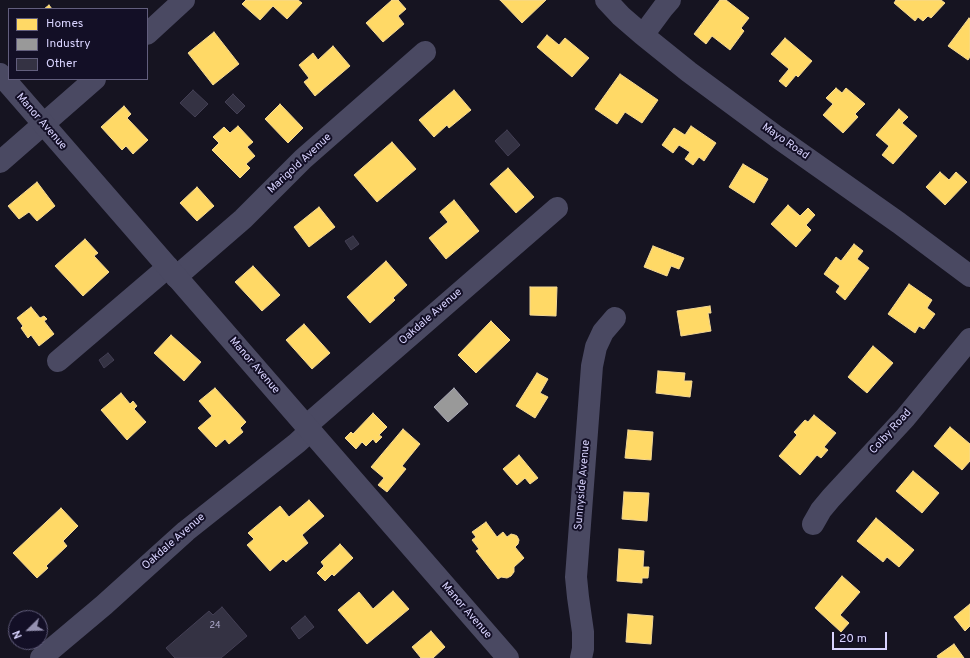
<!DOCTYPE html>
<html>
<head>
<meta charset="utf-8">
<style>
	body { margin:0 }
	#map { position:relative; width:970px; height:658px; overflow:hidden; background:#161421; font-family:Overpass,sans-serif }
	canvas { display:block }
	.legend { position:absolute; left:8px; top:8px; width:140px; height:72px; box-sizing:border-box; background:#130f26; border:1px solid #625e7d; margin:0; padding:5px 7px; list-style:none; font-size:12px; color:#d9d4ff }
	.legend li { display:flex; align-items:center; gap:8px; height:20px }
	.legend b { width:20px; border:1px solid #625e7d }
	.north { position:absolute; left:8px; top:610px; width:40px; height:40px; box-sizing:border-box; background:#130f26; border:1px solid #625e7d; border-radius:50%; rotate:247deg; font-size:11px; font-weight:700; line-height:16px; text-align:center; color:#d9d4ff }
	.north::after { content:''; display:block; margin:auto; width:14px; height:18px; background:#9591b1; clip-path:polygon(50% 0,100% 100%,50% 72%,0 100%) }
	.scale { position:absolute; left:832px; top:632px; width:55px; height:18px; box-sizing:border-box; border:2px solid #d9d4ff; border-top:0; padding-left:5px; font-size:12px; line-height:14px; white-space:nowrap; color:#d9d4ff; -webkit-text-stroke:3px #130f26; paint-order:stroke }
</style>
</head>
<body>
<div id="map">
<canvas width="970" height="658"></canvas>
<ul class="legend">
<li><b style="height:11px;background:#ffd966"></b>Homes</li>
<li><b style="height:11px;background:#999"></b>Industry</li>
<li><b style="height:11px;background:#343243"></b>Other</li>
</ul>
<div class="north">N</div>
<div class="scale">20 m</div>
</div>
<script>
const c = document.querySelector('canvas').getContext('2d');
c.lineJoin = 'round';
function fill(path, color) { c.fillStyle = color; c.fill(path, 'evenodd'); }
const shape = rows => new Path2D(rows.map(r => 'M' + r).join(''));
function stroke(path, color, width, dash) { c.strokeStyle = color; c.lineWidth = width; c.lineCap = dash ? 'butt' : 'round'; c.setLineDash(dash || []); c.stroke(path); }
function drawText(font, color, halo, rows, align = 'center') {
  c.font = font + ' Overpass,sans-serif'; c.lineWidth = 4; c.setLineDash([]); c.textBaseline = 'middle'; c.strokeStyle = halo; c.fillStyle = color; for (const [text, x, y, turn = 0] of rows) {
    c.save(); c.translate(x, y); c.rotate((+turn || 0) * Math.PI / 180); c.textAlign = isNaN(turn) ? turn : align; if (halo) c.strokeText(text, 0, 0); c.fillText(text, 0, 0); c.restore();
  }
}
const homes = shape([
	[246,0,298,0,302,3,287,19,273,6,260,20,242,4,246,0],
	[392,0,398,0,406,9,398,16,404,24,383,42,366,23,392,0],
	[500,0,546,0,522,23,500,0],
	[720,0,726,0,749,18,741,28,744,31,730,50,712,36,706,44,694,34,720,0],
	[896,0,941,0,945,3,931,18,928,16,923,21,918,17,915,21,894,3,896,0],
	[49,5,52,9,44,9,49,5],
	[969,18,970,19,970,57,968,60,948,46,969,18],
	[214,32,239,64,213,85,188,53,214,32],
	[547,35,559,45,565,38,589,58,572,77,537,47,547,35],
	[785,38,812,61,798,77,796,75,786,87,779,81,789,69,771,54,785,38],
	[333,46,350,66,315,96,304,82,309,78,299,65,313,53,318,60,333,46],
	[620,74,658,100,642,123,625,112,617,124,595,109,620,74],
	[836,88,842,93,846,88,865,104,855,114,858,117,843,133,823,115,833,104,826,98,836,88],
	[454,90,471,110,449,128,447,125,434,137,419,120,454,90],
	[280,104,303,128,288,143,265,119,280,104],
	[124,106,131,114,127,118,148,140,133,154,126,146,122,150,101,127,124,106],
	[899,109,908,117,902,123,917,136,893,164,882,155,889,146,876,135,899,109],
	[238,126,253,142,247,147,255,156,246,164,250,168,240,178,212,150,219,143,213,137,224,127,230,133,238,126],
	[691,126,716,143,704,161,699,157,693,165,685,159,690,152,679,145,673,153,662,145,674,128,685,135,691,126],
	[392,142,416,169,377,202,354,175,392,142],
	[743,164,768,179,754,203,729,187,743,164],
	[508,168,534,197,516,213,490,184,508,168],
	[940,172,949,180,956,172,967,182,945,205,926,187,940,172],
	[37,182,55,206,37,221,29,212,19,219,8,206,37,182],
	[197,187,214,206,197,221,180,203,197,187],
	[454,200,479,231,446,259,429,238,448,222,440,212,454,200],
	[788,205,800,216,808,208,815,215,806,225,811,230,796,247,771,224,788,205],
	[319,207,335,227,309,247,294,227,319,207],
	[85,239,98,253,94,256,109,272,83,296,55,266,85,239],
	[854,244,863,251,857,259,869,268,845,300,836,292,840,286,824,274,836,257,841,261,854,244],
	[653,246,684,258,679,269,671,266,667,276,644,267,653,246],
	[386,261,407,285,393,298,395,300,370,323,347,297,386,261],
	[253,266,280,295,262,311,235,282,253,266],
	[909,284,932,300,927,308,935,314,924,329,919,326,915,333,888,314,909,284],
	[530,287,557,287,556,316,530,315,530,287],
	[710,306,711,313,708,313,711,331,681,336,677,311,710,306],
	[31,307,40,318,44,316,47,319,44,321,54,334,39,346,31,335,28,338,21,328,23,326,17,318,31,307],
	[491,321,510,340,476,373,458,355,491,321],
	[304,324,330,353,312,369,286,340,304,324],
	[171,335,201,362,184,381,154,353,171,335],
	[873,346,893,363,867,393,848,377,873,346],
	[658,371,685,373,684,381,692,381,690,397,656,393,658,371],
	[537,373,548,379,540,393,548,397,535,418,516,406,537,373],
	[215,388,246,422,240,428,243,432,229,444,225,439,216,447,198,428,212,416,199,401,215,388],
	[121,393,130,404,133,401,137,406,134,409,146,422,127,440,101,410,121,393],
	[373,413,387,427,379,435,382,437,376,443,373,439,366,446,362,442,356,449,345,438,351,432,353,434,373,413],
	[814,415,836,433,824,447,828,450,821,458,817,455,800,475,779,456,797,435,794,432,805,420,808,422,814,415],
	[950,427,970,444,970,461,962,470,934,446,950,427],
	[403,429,420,444,402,466,406,469,387,492,378,485,384,478,371,467,403,429],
	[628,430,653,432,651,460,625,458,628,430],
	[519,455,538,478,530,484,525,478,517,485,503,469,519,455],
	[913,471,939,493,922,513,896,491,913,471],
	[624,492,649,493,647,521,622,519,624,492],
	[309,500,324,516,302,535,308,543,286,562,283,559,270,571,247,545,254,539,248,533,280,506,289,517,309,500],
	[61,508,78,526,63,541,67,546,46,566,48,568,37,578,13,553,61,508],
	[876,518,914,550,899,567,887,557,883,562,857,541,876,518],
	[486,522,497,537,503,532,507,537,511,534,515,535,517,536,519,540,518,544,515,547,524,558,514,567,514,572,511,576,507,578,501,577,498,579,476,551,479,549,472,540,476,537,472,532,486,522],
	[340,544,353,558,334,576,332,574,325,581,317,573,324,566,321,562,340,544],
	[619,549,644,551,643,567,649,567,648,578,642,578,642,583,617,581,619,549],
	[842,576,860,592,840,615,849,623,841,632,815,608,842,576],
	[393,591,409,609,367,644,338,610,359,592,373,609,393,591],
	[970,604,970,626,965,631,954,617,970,604],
	[628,614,653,616,651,644,626,642,628,614],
	[431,631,445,647,433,658,421,658,412,647,431,631],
	[954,644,964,658,938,658,937,656,954,644]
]);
fill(homes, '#ffd966');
stroke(homes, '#f4d894', 1);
const industry = shape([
	[454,388,468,404,448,422,434,407,454,388]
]);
fill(industry, '#999');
stroke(industry, '#acabb8', 1);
const building = shape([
	[193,90,208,104,195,117,180,103,193,90],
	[233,94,245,106,237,114,225,102,233,94],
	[507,130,520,145,508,156,495,141,507,130],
	[353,236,359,244,351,250,345,241,353,236],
	[108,353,114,360,104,368,99,360,108,353],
	[222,607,247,636,221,658,175,658,166,648,209,611,213,615,222,607],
	[305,616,314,627,299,639,291,628,305,616]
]);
fill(building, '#343243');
stroke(building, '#433f54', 1);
stroke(shape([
	[606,0,621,16,643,35,689,72,777,137,899,223,970,276],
	[147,34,184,0],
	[643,35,663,8,670,0],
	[0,162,95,79],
	[176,277,243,219,303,159,425,52],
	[58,361,168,267],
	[306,426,557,208],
	[813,524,821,510,831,498,905,418,970,339],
	[41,658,104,605,186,531,297,443,310,431],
	[581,658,583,649,583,632,578,597,576,577,592,366,596,347,603,332,615,318]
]), '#4a4962', 22);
stroke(shape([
	[0,74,508,658]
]), '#4a4962', 22);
drawText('9px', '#b0acd0', null, [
	["24",215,626]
]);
drawText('11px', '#d9d4ff', '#130f26', [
	["Manor Avenue",41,122,49],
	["Mayo Road",785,142,35],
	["Marigold Avenue",300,164,-43],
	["Oakdale Avenue",431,317,-41],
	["Manor Avenue",254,366,49],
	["Colby Road",891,432,-48],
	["Sunnyside Avenue",583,485,-85],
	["Oakdale Avenue",174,542,-41],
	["Manor Avenue",466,611,49]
]);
</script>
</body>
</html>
